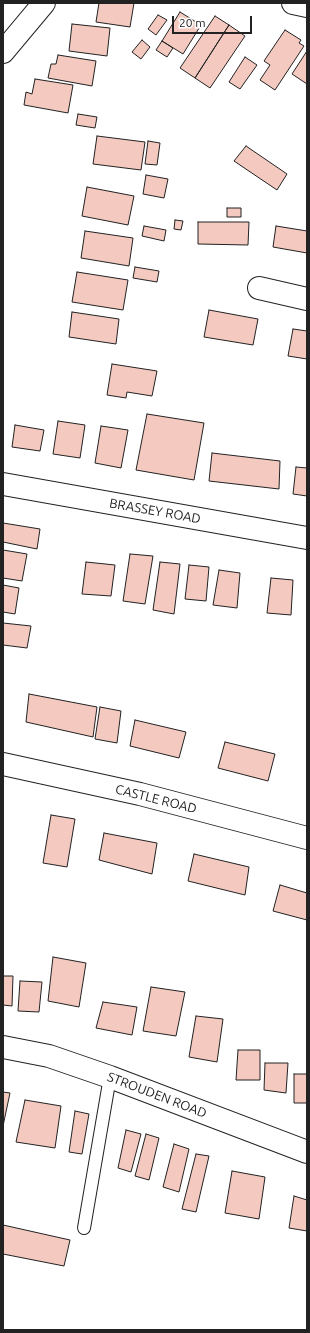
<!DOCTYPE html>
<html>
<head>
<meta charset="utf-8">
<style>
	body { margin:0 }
	#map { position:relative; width:310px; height:1333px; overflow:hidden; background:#fff; font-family:Ubuntu,sans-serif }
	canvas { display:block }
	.frame { position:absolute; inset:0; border:4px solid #222; pointer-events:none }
	.scale { position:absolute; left:172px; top:16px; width:80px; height:18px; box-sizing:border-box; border:2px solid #222; border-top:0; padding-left:5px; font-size:12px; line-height:14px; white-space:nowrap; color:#222; -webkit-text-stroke:3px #fff; paint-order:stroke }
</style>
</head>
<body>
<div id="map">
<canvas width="310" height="1333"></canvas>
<div class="frame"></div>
<div class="scale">20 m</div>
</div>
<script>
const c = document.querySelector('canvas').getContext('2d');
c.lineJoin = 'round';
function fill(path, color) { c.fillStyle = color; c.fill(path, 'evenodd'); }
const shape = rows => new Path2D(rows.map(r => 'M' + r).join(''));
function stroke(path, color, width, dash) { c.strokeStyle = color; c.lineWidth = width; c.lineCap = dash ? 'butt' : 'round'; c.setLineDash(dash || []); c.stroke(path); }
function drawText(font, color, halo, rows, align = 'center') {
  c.font = font + ' Ubuntu,sans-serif'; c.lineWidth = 3; c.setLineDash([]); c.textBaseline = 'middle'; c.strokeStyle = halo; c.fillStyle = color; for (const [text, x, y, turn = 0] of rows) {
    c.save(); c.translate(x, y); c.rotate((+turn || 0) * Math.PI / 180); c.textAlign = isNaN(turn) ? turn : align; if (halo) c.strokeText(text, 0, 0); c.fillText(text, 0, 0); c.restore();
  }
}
const building = shape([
	[99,3,134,3,130,27,96,22,99,3],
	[180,12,201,25,183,54,162,41,180,12],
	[158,15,167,20,156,35,148,29,158,15],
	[215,16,229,25,195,78,180,68,215,16],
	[72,24,110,28,107,56,69,51,72,24],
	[229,25,245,36,210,88,195,78,229,25],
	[285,30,301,40,299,43,304,46,275,90,260,80,270,65,264,61,285,30],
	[142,40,150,47,141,59,132,52,142,40],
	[162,41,173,48,167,57,156,50,162,41],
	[307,51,307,84,292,74,307,51],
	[58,55,96,61,92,86,48,78,51,64,56,64,58,55],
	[245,57,257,65,240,89,229,82,245,57],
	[35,79,73,85,68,113,24,105,26,92,32,94,35,79],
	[78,114,97,117,95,128,76,125,78,114],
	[97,136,145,142,141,170,93,164,97,136],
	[148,141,160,143,157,165,145,164,148,141],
	[246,146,287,174,277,190,234,161,246,146],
	[146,175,168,179,164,198,143,194,146,175],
	[87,187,134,196,128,225,82,216,87,187],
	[227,208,241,208,241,217,227,217,227,208],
	[175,220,183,221,181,230,174,229,175,220],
	[198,222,249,222,248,245,198,244,198,222],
	[144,226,166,230,164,241,142,236,144,226],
	[276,226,307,231,307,253,273,247,276,226],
	[85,231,133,238,129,266,81,258,85,231],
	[135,267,159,271,157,282,133,278,135,267],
	[77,272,128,280,123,310,72,302,77,272],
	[209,310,258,319,253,345,204,337,209,310],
	[72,312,119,319,116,344,69,337,72,312],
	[293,329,307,331,307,359,288,356,293,329],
	[112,364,157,371,152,396,127,392,126,398,107,395,112,364],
	[147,414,204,423,194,480,136,470,147,414],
	[58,421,85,425,80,458,53,454,58,421],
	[15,425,44,430,40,451,12,447,15,425],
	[101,426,128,430,121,468,95,463,101,426],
	[212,453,280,461,279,489,209,481,212,453],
	[296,467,307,468,307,496,293,494,296,467],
	[3,523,40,529,37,549,3,542,3,523],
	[3,550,27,554,22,581,3,578,3,550],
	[130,554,153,556,145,604,123,601,130,554],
	[86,562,115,565,111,596,82,594,86,562],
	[160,562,180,564,174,614,153,610,160,562],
	[189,565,209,567,206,601,185,599,189,565],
	[219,570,240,573,237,608,213,605,219,570],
	[271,578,293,580,291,615,267,613,271,578],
	[3,585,19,588,15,614,3,612,3,585],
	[3,623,31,626,27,648,3,645,3,623],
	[29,694,97,707,93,737,26,722,29,694],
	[100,707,121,711,117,743,95,739,100,707],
	[135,720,186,732,179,758,130,746,135,720],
	[225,742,275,754,268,781,218,768,225,742],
	[51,815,75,819,67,867,43,863,51,815],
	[104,833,157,843,152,874,99,860,104,833],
	[194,854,249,867,245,895,188,881,194,854],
	[280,885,307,893,307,920,273,911,280,885],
	[53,957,86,963,79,1007,48,1001,53,957],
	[3,976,13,976,12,1006,3,1005,3,976],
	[20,981,42,982,39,1012,18,1011,20,981],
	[151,987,185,992,176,1036,143,1031,151,987],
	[103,1002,137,1007,132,1035,96,1028,103,1002],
	[196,1016,223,1019,217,1062,189,1057,196,1016],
	[238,1050,260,1050,260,1080,236,1080,238,1050],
	[265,1063,288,1063,286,1093,264,1090,265,1063],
	[294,1074,307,1074,307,1103,294,1103,294,1074],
	[3,1092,10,1093,3,1126,3,1092],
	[25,1100,61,1106,55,1148,16,1142,25,1100],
	[75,1111,89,1114,82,1154,69,1152,75,1111],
	[126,1130,141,1134,131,1172,118,1168,126,1130],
	[146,1134,159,1138,149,1180,135,1176,146,1134],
	[174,1144,189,1149,179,1192,163,1187,174,1144],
	[196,1154,209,1156,196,1212,182,1209,196,1154],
	[232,1171,265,1177,259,1219,225,1213,232,1171],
	[294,1196,307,1200,307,1231,289,1228,294,1196],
	[3,1225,70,1240,64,1266,3,1254,3,1225]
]);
fill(building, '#f3c9c0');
stroke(building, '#222', 1);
const service = shape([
	[84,1228,110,1077]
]);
const minor = shape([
	[293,3,307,6],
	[3,52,44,3],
	[259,288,307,299],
	[3,484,307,538],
	[3,764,140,794,307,838],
	[3,1047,49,1056,110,1077,307,1152]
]);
stroke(service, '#222', 14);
stroke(minor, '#222', 24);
stroke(service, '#fff', 12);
stroke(minor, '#fff', 22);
drawText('13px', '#222', '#fff', [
	["BRASSEY ROAD",155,511,10],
	["CASTLE ROAD",156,799,14],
	["STROUDEN ROAD",157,1095,21]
]);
</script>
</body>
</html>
